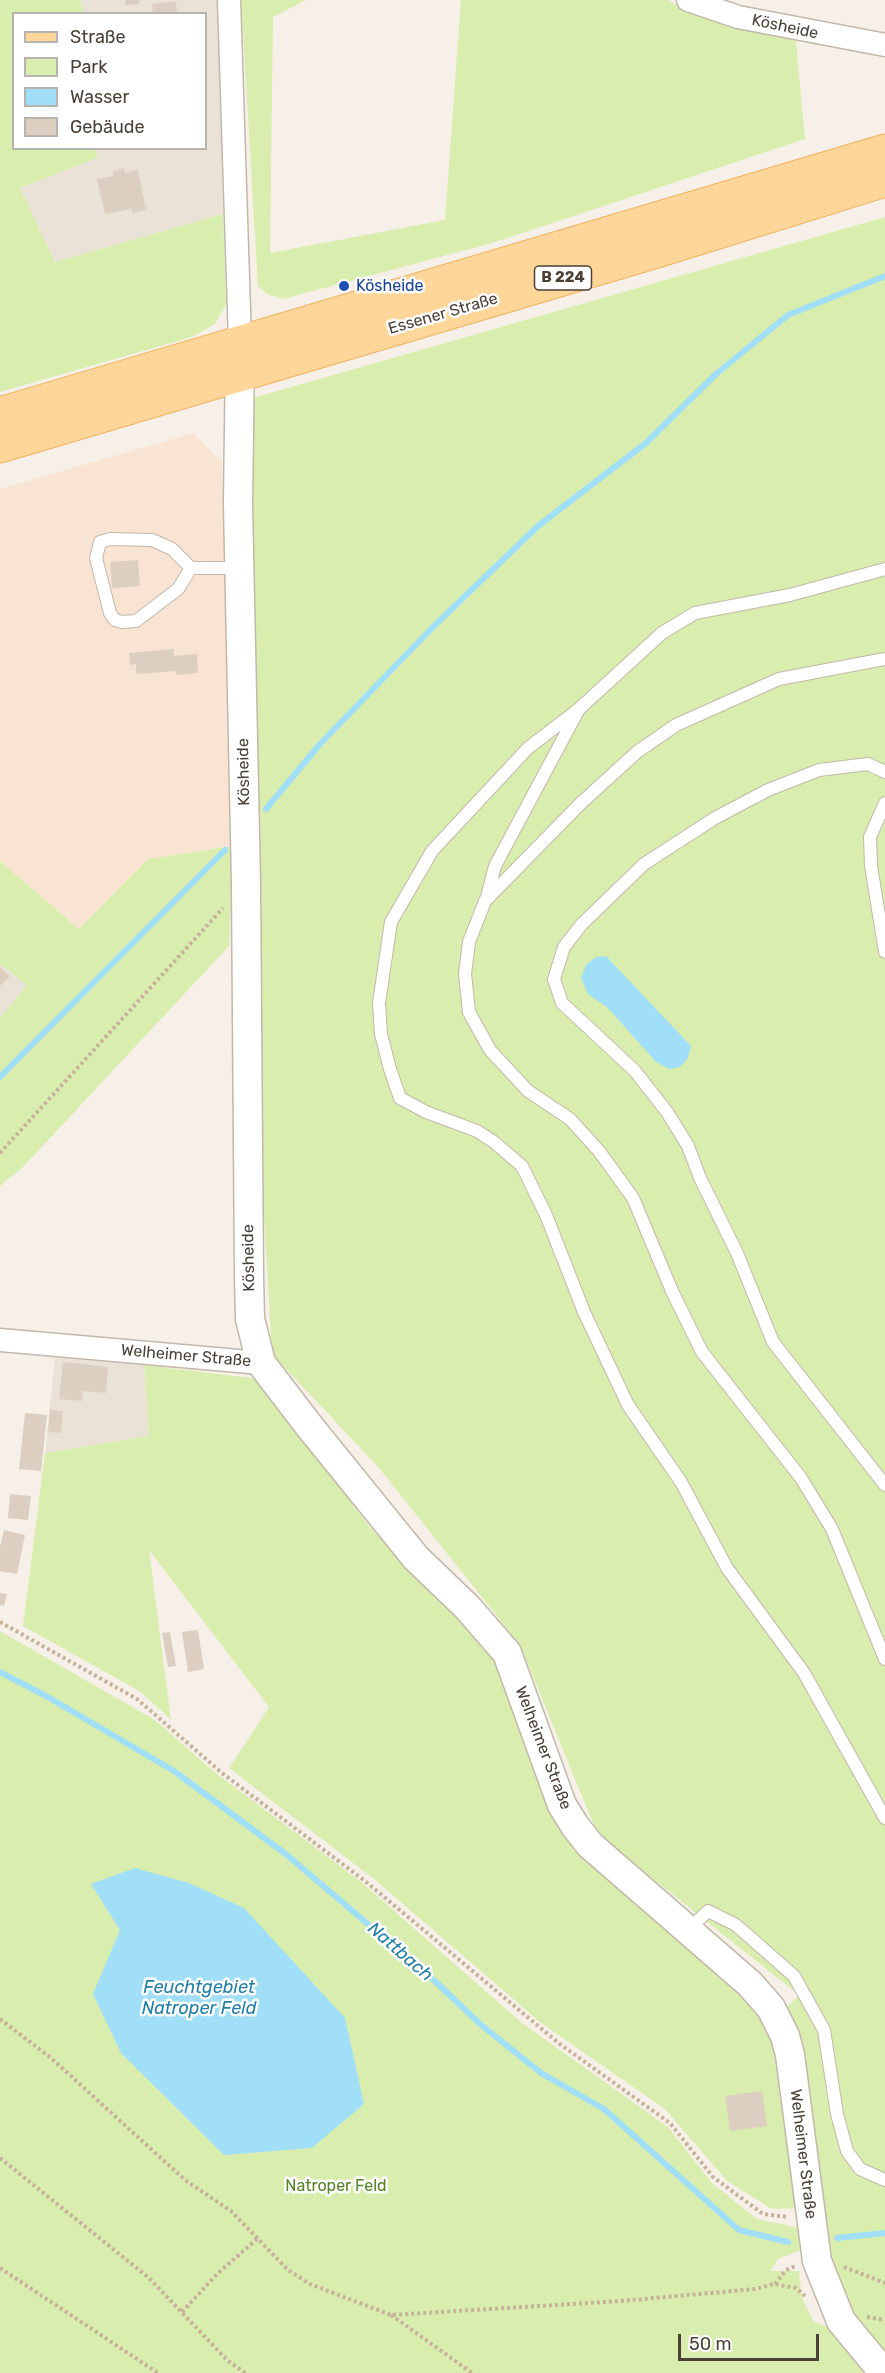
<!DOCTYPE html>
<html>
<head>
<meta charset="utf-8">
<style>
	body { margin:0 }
	#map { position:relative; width:885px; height:2373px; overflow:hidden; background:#f6f0e9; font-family:Rubik,sans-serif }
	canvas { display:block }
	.legend { position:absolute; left:12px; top:12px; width:195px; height:138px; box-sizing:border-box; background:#fff; border:2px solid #b7b3af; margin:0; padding:8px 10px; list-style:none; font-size:18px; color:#4b4036 }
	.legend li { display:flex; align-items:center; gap:12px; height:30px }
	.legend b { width:30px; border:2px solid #b7b3af }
	.scale { position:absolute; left:678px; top:2334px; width:141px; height:27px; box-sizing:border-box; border:3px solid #4b4036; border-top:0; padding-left:8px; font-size:18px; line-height:21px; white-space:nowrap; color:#4b4036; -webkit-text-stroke:4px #fff; paint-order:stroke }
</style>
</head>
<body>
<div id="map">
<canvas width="885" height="2373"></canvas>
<ul class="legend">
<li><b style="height:8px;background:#ffd699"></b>Straße</li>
<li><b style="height:16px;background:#d9eeae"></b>Park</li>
<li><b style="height:16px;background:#a1def7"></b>Wasser</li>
<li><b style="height:16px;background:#dccec0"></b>Gebäude</li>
</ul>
<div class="scale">50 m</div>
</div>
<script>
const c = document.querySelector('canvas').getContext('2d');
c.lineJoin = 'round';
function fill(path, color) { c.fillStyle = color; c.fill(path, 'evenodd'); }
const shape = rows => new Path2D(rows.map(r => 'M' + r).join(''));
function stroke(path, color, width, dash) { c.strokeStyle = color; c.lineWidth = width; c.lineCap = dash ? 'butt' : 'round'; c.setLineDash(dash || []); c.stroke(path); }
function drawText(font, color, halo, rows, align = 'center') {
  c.font = font + ' Rubik,sans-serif'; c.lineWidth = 5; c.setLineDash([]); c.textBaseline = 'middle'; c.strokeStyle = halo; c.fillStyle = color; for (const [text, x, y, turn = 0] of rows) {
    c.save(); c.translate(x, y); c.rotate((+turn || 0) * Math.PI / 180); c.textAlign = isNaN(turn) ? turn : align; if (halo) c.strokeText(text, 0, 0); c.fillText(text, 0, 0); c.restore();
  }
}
fill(shape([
	[81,0,220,0,223,214,55,262,20,188,97,158,96,149,206,148,206,14,83,13],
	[0,964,27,985,0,1018],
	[55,1358,144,1365,149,1436,45,1453]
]), '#eae2d7');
fill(shape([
	[193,433,222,462,233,846,148,859,79,929,0,861,0,489]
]), '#f9e4d3');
fill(shape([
	[0,0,81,0,83,13,14,14,14,148,96,149,97,158,20,188,55,262,223,214,226,304,215,324,192,337,0,392],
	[241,0,306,0,273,17,270,253,445,220,461,0,668,0,684,10,796,41,805,139,492,243,283,299,267,294,258,286],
	[885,217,885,2364,837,2289,782,2012,799,1995,598,1835,520,1645,379,1468,272,1354,260,1147,254,844,253,398],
	[233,846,229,946,22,1168,0,1186,0,1018,27,985,0,964,0,861,79,929,148,859],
	[144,1365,259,1379,368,1525,501,1663,542,1781,738,1983,772,2030,801,2208,772,2209,727,2181,665,2109,541,2023,374,1879,229,1768,269,1707,149,1550,171,1720,141,1692,23,1626,45,1453,149,1436],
	[0,1631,155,1720,212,1770,360,1881,522,2023,668,2127,712,2183,757,2219,799,2228,801,2250,778,2259,770,2271,799,2271,802,2298,814,2322,838,2330,877,2373,0,2373]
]), '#d9eeae');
fill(shape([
	[606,956,691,1046,688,1058,680,1067,669,1069,656,1062,608,1008,588,994,581,978,586,965,596,957],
	[135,1868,189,1883,244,1908,345,2018,364,2104,312,2148,224,2155,121,2053,93,1994,120,1930,91,1884]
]), '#a1def7');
stroke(shape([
	[266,809,320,744,432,628,538,526,646,443,716,374,788,315,885,276],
	[0,1077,225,850],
	[0,1672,46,1696,174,1771,287,1855,437,1983,480,2024,541,2073,604,2109,739,2230,788,2242],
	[837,2238,885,2233]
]), '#a1def7', 6);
fill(shape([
	[125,0,139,0,140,4,125,5],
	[176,1,177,14,153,14,152,4],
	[124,168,125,173,138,170,146,210,133,213,132,209,105,214,97,179,114,176,113,171],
	[138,560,140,586,112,588,110,562],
	[174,649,174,656,197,654,198,673,176,675,176,671,136,674,136,664,130,665,129,653],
	[0,967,10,976,0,986],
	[63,1362,108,1367,106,1393,83,1391,82,1401,59,1399],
	[50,1410,63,1411,61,1433,48,1432],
	[25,1413,47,1415,41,1471,19,1469],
	[10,1494,31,1496,28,1520,8,1518],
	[4,1530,25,1535,17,1574,0,1571,0,1547],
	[0,1593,7,1594,4,1606,0,1605],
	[198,1630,204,1669,188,1672,182,1632],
	[170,1632,176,1666,168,1667,162,1633],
	[762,2091,767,2126,730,2131,725,2096]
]), '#dccec0');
const service = shape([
	[191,568,178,589,136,621,122,622,115,620,110,613,96,558,100,542,110,539,152,540,172,549,191,568,239,568],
	[885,659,779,679,676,725,637,752,580,804,485,901,469,942,465,974,469,1012,490,1050,528,1091,570,1119,599,1151,633,1198,672,1291,702,1352,801,1478,832,1529,885,1659],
	[579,709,528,748,432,851,391,922,379,1003,381,1034,390,1069,400,1098,426,1112,477,1131,494,1142,522,1166,546,1215,584,1312,628,1405,681,1482,727,1568,804,1673,885,1818],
	[885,772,868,764,819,770,768,790,715,818,644,864,582,924,564,947,554,979,562,1003,635,1071,667,1112,688,1146,700,1178,737,1253,773,1342,885,1485],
	[885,803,870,837,871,866,885,952],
	[487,897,495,866,579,709,662,633,695,613,790,595,885,569],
	[688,1930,708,1911,736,1925,794,1976,824,2030,837,2114,847,2151,860,2169,885,2180]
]);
const minor = shape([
	[229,0,240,342],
	[688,0,738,17,885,45],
	[0,1340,261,1363]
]);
const tertiary = shape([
	[240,353,238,504,246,883,249,1277,250,1319,261,1363,310,1427,416,1558,467,1607,507,1653,562,1805,575,1826,590,1845,750,1984,771,2008,785,2036,790,2055,817,2261,841,2321,884,2373]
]);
const primary = shape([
	[0,414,885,151],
	[0,446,657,251,885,180]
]);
stroke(service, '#c3b7aa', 14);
stroke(minor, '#c3b7aa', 25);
stroke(tertiary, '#c3b7aa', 31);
stroke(primary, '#efb25e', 35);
stroke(shape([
	[0,1153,223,908],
	[0,1622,137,1699,222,1773,365,1881,561,2045,670,2123,713,2177,763,2214,789,2217],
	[0,2019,51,2058,185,2180,231,2211,288,2270,310,2284,391,2315,621,2301,755,2289,774,2284,796,2288,805,2296],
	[0,2158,149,2278,227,2360,245,2373],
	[844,2267,885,2283],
	[0,2268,158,2373],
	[775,2284,786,2270,796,2266],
	[182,2312,217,2274,257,2239],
	[391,2315,472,2373],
	[867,2317,885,2320]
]), '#c6b19a', 4, [3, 3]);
stroke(service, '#fff', 12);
stroke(minor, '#fff', 22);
stroke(tertiary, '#fff', 28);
stroke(primary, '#ffd699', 33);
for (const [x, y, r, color] of [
	[344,286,6,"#1a4fb4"]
]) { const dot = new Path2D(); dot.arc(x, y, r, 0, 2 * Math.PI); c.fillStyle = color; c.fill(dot); stroke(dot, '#fff', 2); }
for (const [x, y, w] of [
	[563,278,57]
]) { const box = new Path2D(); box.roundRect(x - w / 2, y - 12, w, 24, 4.5); c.fillStyle = '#fff'; c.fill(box); stroke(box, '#4b4036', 1.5); }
drawText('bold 15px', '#4b4036', null, [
	["B 224",563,278]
]);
drawText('16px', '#4b4036', '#fff', [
	["Kösheide",785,27,12],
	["Essener Straße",443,314,-16],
	["Kösheide",244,772,-91],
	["Kösheide",249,1258,-91],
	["Welheimer Straße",186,1356,5],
	["Welheimer Straße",543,1748,69],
	["Welheimer Straße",803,2154,83]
]);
drawText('16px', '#164399', '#fff', [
	["Kösheide",356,286]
], 'left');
drawText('16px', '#538323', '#fff', [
	["Natroper Feld",336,2186]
]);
drawText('italic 18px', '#217fa7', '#fff', [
	["Nattbach",400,1952,41],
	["Feuchtgebiet",199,1988],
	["Natroper Feld",199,2009]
]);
</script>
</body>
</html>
